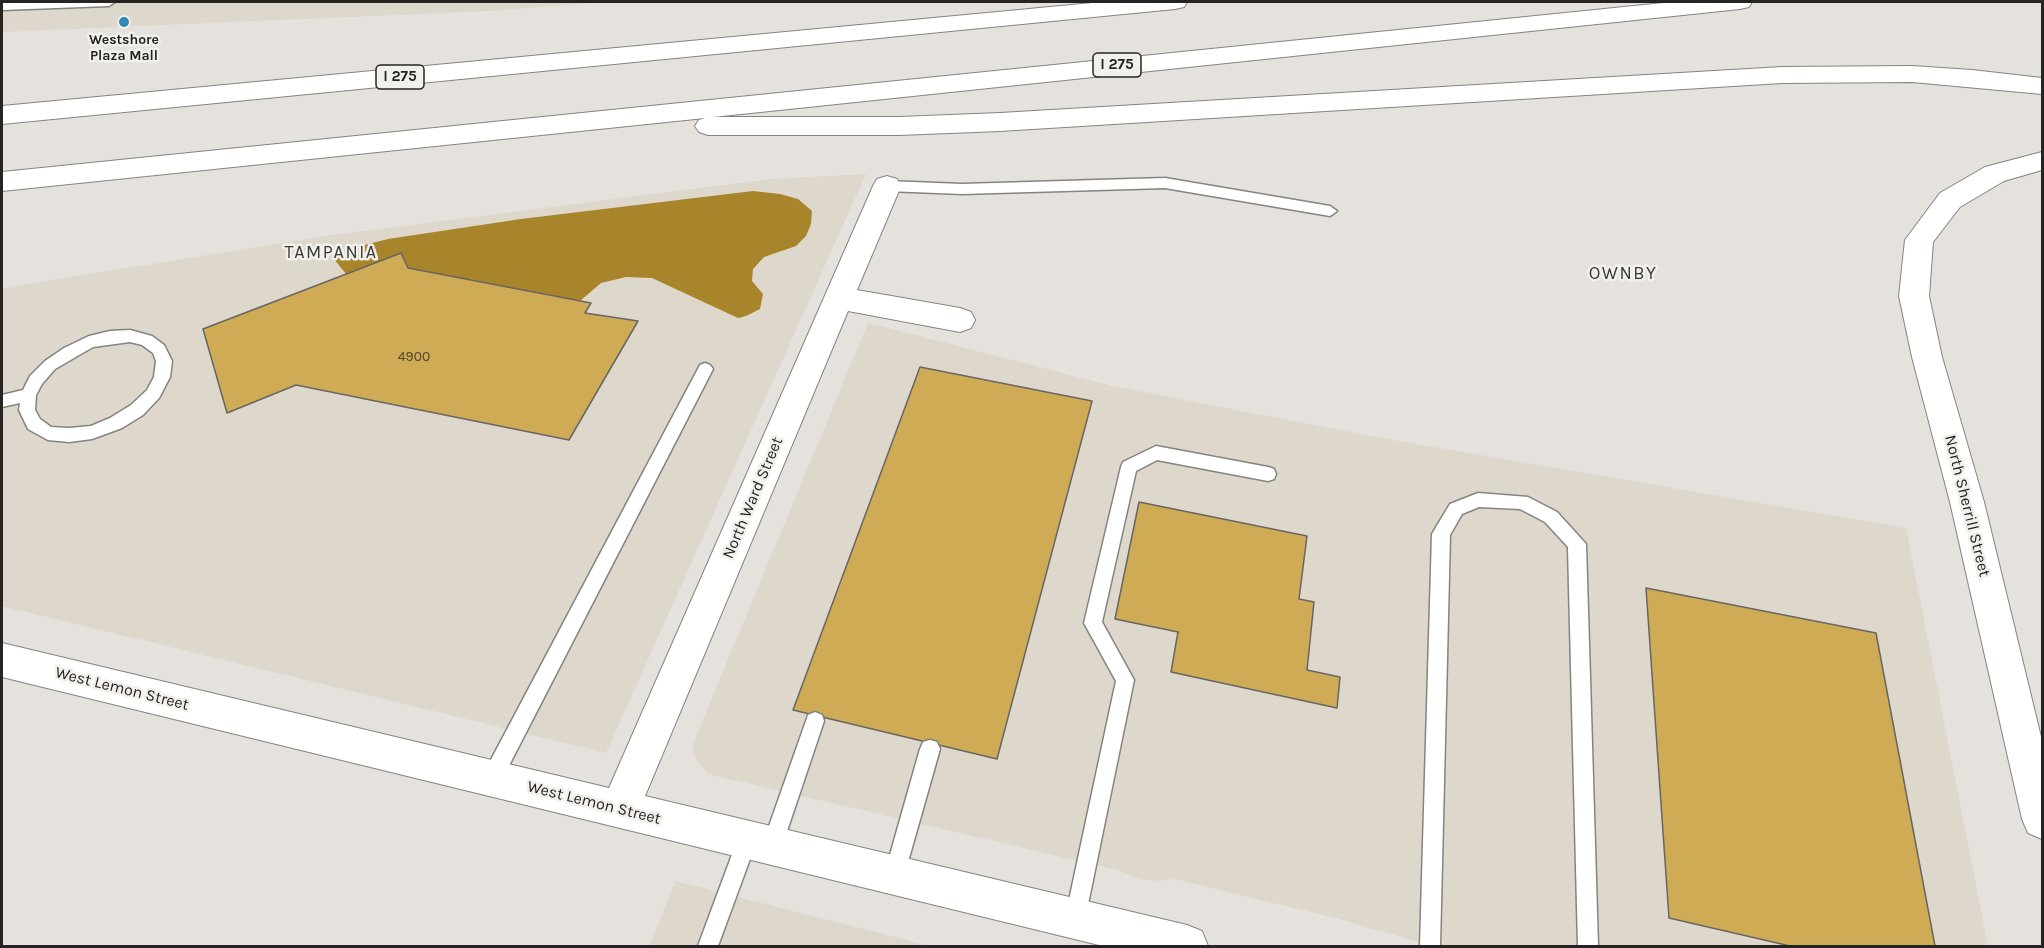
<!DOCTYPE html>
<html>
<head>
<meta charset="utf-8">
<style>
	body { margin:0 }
	#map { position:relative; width:2044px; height:948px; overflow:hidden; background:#e5e2de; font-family:Karla,sans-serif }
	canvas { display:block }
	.frame { position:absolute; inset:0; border:3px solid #252422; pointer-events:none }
</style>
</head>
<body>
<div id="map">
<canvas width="2044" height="948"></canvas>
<div class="frame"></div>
</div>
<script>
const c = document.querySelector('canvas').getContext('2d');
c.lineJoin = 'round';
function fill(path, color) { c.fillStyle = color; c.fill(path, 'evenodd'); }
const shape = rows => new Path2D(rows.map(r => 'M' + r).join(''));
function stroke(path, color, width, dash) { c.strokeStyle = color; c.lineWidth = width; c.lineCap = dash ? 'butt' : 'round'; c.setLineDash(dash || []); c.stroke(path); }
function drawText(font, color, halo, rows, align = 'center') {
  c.font = font + ' Karla,sans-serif'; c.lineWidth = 5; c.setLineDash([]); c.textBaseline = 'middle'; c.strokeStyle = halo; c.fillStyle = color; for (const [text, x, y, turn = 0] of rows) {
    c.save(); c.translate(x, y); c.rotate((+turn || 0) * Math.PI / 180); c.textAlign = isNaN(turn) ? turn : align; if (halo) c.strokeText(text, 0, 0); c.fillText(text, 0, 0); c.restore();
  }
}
fill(shape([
	[2,2,603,2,490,11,2,32],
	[866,174,606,753,2,606,2,288,332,235,771,179],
	[868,323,1113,386,1382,438,1906,528,1988,946,1432,946,1339,919,1175,879,1158,881,1140,879,1118,870,708,774,697,761,692,746],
	[675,881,930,946,931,946,650,946]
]), '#ddd7cc');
fill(shape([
	[753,191,780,194,798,199,812,211,811,224,806,236,796,246,764,257,753,269,752,281,763,294,760,309,746,316,738,318,652,278,626,277,601,283,580,301,408,268,401,253,346,274,334,259,357,247,388,239,521,219]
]), '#a8842a');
const building = shape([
	[401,253,408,268,591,303,585,313,638,321,569,440,296,385,227,413,203,329,401,253],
	[920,367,1092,401,997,759,793,710,920,367],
	[1139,502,1307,536,1299,599,1314,602,1307,670,1340,677,1337,708,1171,672,1178,632,1115,619,1139,502],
	[1646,588,1876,633,1935,946,1790,946,1669,918,1646,588]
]);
fill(building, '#d0ab55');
stroke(building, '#686662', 1.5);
const service = shape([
	[2,2,115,2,109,6,2,10,2,2],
	[1165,178,1330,206,1337,211,1330,216,1165,188,962,194,887,191,880,186,887,181,962,184,1165,178],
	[130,330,152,336,164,345,172,361,170,377,159,398,143,415,122,428,92,439,69,442,48,440,28,429,19,410,20,403,2,407,2,395,23,390,30,376,45,361,64,348,89,336,110,331,130,330],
	[130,342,142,345,153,353,156,361,154,377,147,390,131,405,110,418,91,426,69,428,51,427,40,419,35,410,36,395,42,384,55,369,93,347,130,342],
	[705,363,710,365,713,369,499,785,492,788,485,785,482,778,485,771,700,365,705,363],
	[1156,446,1268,467,1274,469,1276,474,1274,479,1268,481,1157,460,1136,471,1102,622,1134,680,1085,919,1082,926,1075,929,1068,926,1065,919,1116,681,1084,623,1121,467,1123,462,1156,446],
	[1478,493,1528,497,1557,512,1586,544,1598,946,1578,946,1568,547,1545,522,1520,509,1479,507,1462,514,1450,535,1440,946,1420,946,1432,534,1450,504,1478,493],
	[815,712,822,715,824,721,782,846,779,853,772,856,765,853,762,846,806,721,808,715,815,712],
	[930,740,937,742,940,749,904,876,901,883,894,886,887,883,884,876,920,749,923,742,930,740],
	[747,830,754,833,757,840,718,946,698,946,740,833,747,830]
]);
const minor = shape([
	[2042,152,2042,170,2004,181,1960,207,1933,242,1929,296,1942,357,1984,502,2042,741,2042,839,2028,833,2022,819,1950,502,1912,357,1899,296,1905,240,1940,193,1985,167,2042,152],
	[887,176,897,179,901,186,857,290,960,308,971,312,975,320,971,328,960,332,848,311,645,796,1187,925,1202,931,1208,946,1103,946,2,677,2,643,609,788,873,186,877,179,887,176]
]);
const motorway = shape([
	[1103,2,1187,2,1184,7,1175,9,2,124,2,106,1103,2],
	[1673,2,1752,2,1749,7,1740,9,713,117,899,117,1000,113,1782,67,1912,66,1972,70,2042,78,2042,94,1912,82,1782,83,1000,131,899,135,708,135,699,132,695,126,699,120,705,118,2,191,2,172,1673,2]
]);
stroke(service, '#85847f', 3);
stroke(minor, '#85847f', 2);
stroke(motorway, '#85847f', 2);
fill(service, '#fff');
fill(minor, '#fff');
fill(motorway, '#fff');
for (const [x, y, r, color] of [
	[124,22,6,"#3088b6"]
]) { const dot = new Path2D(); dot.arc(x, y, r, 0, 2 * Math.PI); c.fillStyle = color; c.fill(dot); stroke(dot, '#f2f0eb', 2); }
drawText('bold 14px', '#252422', '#f2f0eb', [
	["Westshore",124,40],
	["Plaza Mall",124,56]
]);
drawText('14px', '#50462f', null, [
	["4900",414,357]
]);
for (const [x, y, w] of [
	[1117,65,48],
	[400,77,48]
]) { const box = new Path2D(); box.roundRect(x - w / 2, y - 12, w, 24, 4.5); c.fillStyle = '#f2f0eb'; c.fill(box); stroke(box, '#252422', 1.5); }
drawText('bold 15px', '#252422', null, [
	["I 275",1117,65],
	["I 275",400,77]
]);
drawText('16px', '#252422', '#f2f0eb', [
	["North Ward Street",753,498,-67],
	["North Sherrill Street",1967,506,76],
	["West Lemon Street",122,689,14],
	["West Lemon Street",594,803,14]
]);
c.letterSpacing = '1.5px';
drawText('18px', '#3a3935', '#f2f0eb', [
	["TAMPANIA",331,253],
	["OWNBY",1623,274]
]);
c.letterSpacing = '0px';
</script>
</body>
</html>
